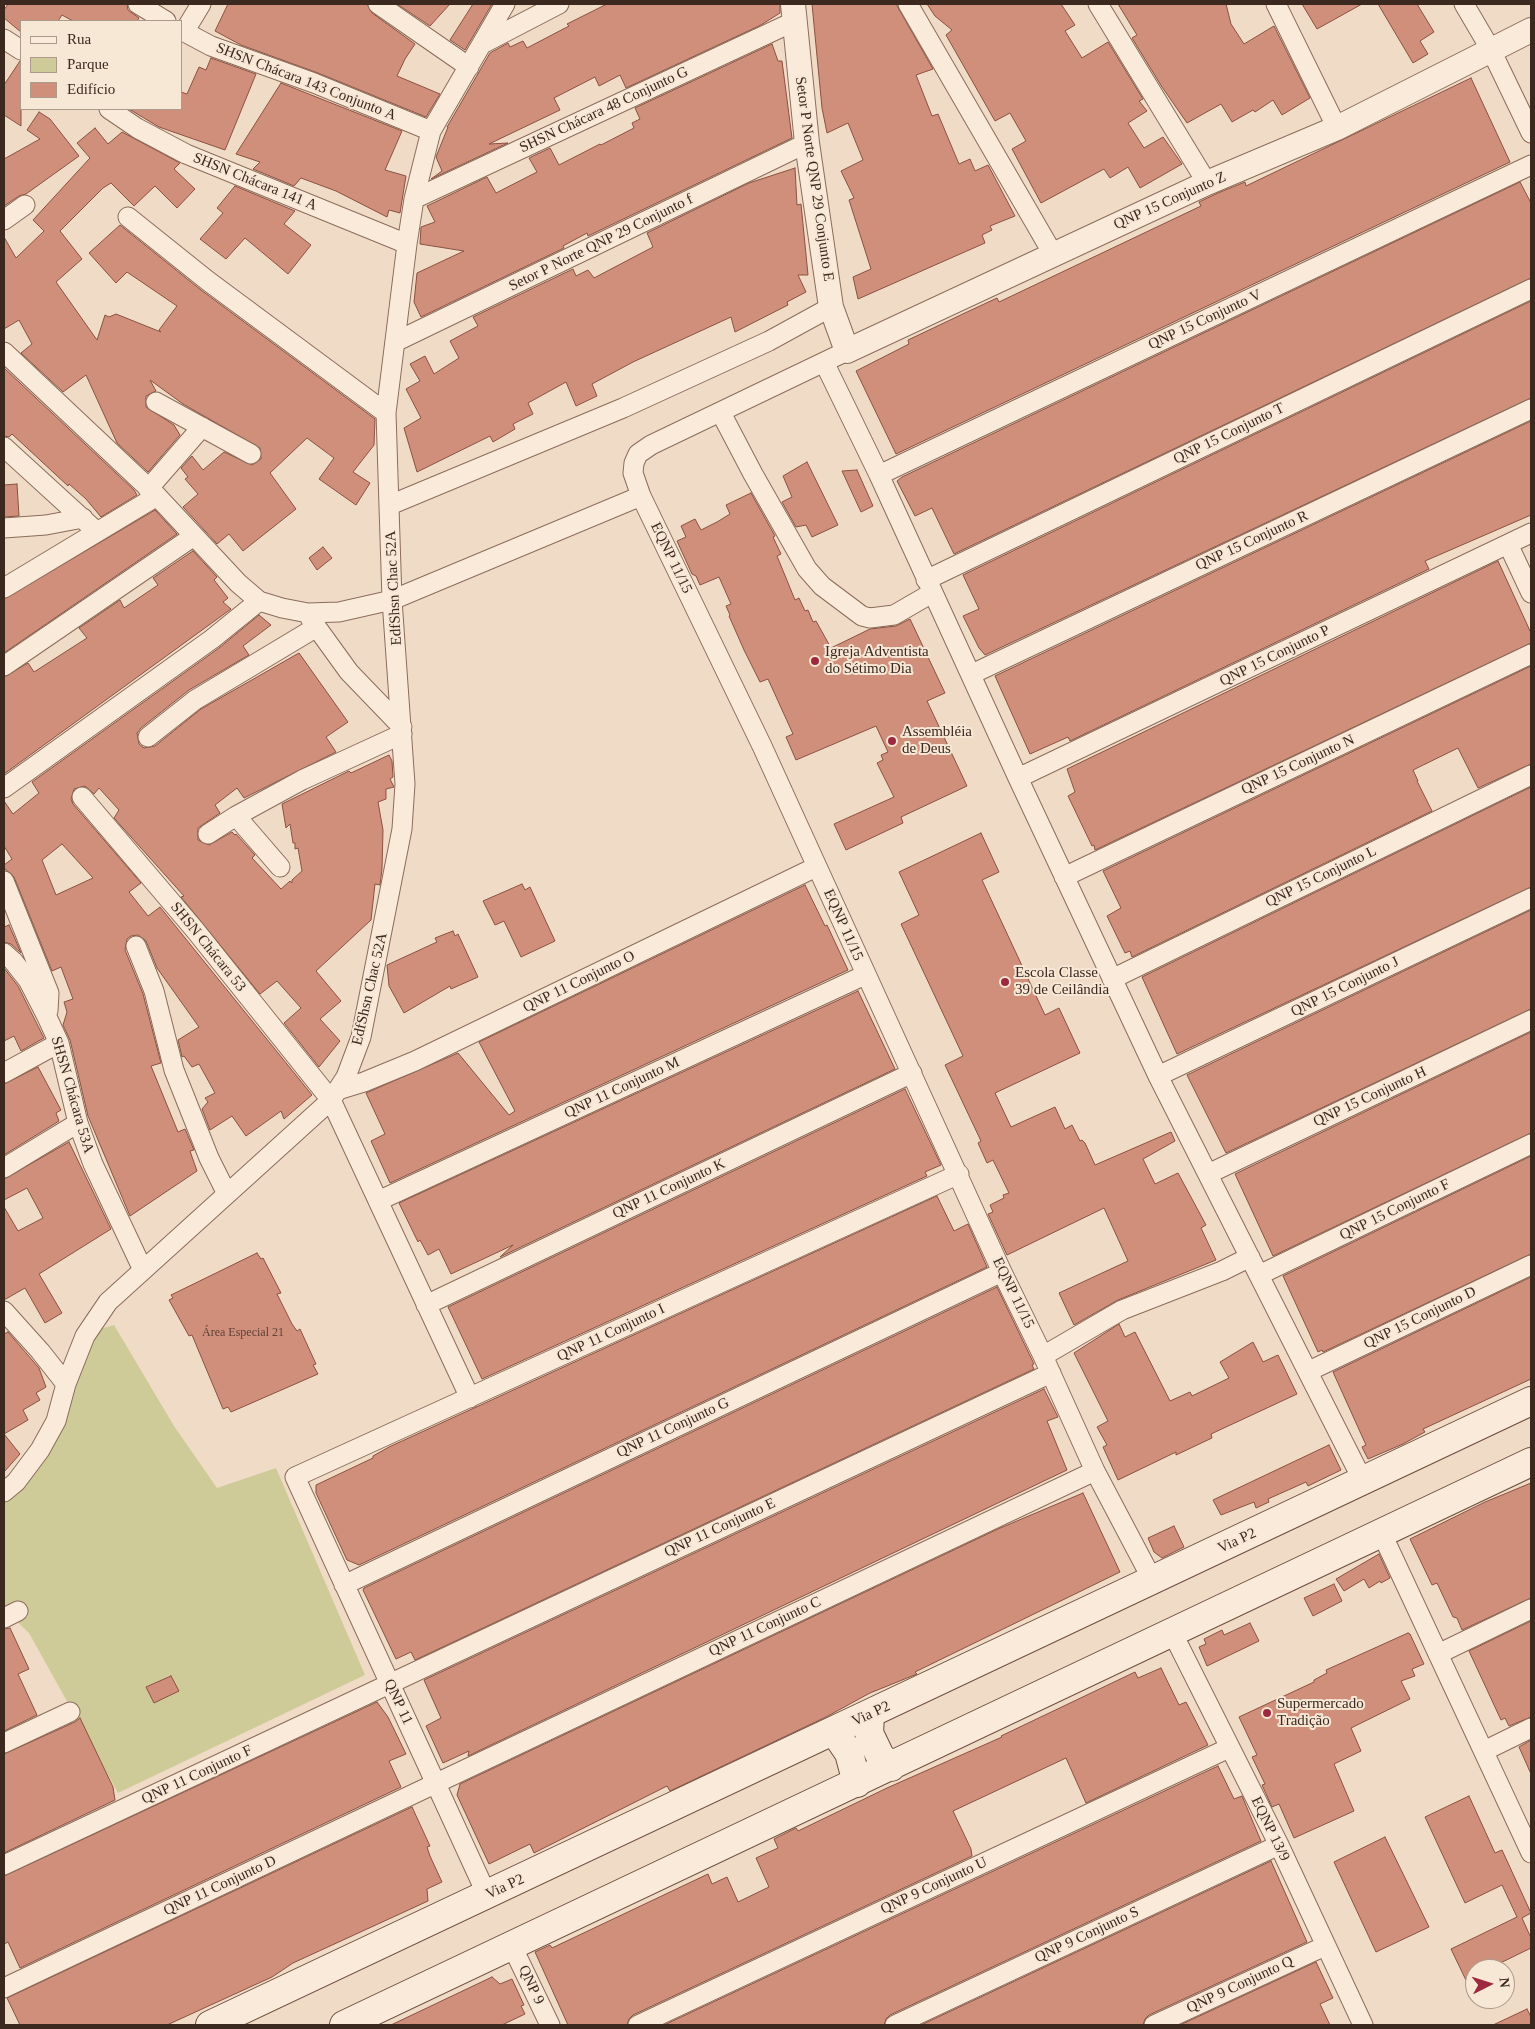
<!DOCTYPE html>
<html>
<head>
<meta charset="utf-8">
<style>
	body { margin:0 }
	#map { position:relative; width:1535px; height:2029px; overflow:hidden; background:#f0dcc6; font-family:"Times New Roman",serif }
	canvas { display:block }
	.frame { position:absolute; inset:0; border:5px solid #3b281f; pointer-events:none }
	.legend { position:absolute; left:20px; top:20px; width:162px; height:90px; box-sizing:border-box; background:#f7e7d5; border:1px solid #ac9b8c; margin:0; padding:6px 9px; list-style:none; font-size:15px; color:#3b281f }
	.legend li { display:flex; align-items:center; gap:10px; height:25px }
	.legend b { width:25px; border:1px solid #ac9b8c }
	.north { position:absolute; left:1465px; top:1959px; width:50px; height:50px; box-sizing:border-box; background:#f7e7d5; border:1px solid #ac9b8c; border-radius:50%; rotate:85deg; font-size:14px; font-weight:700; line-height:20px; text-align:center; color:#3b281f }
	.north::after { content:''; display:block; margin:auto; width:18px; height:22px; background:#9c293e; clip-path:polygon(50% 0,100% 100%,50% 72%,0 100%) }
</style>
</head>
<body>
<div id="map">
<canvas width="1535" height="2029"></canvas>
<div class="frame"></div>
<ul class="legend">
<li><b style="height:6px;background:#faead9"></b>Rua</li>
<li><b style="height:14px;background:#cecb99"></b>Parque</li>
<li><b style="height:14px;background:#cf8f7b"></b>Edifício</li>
</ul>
<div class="north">N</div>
</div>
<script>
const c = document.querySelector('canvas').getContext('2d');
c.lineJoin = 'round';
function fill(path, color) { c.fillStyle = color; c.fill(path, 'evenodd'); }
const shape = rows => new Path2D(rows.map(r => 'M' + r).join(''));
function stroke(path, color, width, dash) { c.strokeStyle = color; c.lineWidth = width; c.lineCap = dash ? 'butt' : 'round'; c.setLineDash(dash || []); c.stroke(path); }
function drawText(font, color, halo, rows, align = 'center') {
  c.font = font + ' "Times New Roman",serif'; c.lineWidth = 4; c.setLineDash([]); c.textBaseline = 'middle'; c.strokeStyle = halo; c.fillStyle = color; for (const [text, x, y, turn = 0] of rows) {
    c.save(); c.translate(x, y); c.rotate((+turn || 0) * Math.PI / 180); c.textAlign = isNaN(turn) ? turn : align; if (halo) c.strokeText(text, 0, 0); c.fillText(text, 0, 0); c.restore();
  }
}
fill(shape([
	[114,1325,174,1426,217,1488,276,1468,365,1675,118,1793,29,1633,4,1609,4,1483,29,1461,86,1333]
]), '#cecb99');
const building = shape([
	[8,4,127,4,128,10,139,18,137,21,73,21,62,15,58,21,21,21,21,32,4,18,4,10,8,4],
	[228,4,367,4,372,13,415,44,405,59,397,76,440,94,426,117,318,73,241,45,215,31,228,4],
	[397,4,450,4,430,26,397,4],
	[473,4,492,4,465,50,450,40,473,4],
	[607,4,780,4,780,13,761,25,626,88,620,75,599,86,595,77,554,98,560,110,489,144,508,143,431,179,442,171,436,157,448,127,447,127,490,53,508,43,510,47,523,41,527,48,569,26,567,24,607,4],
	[812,4,896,4,933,69,916,75,932,116,938,114,959,164,970,159,975,171,988,165,1015,216,990,226,992,230,982,235,985,243,858,299,853,277,871,269,849,200,854,198,841,171,863,160,848,123,827,133,822,108,812,4],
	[927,4,1061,4,1075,25,1065,31,1082,58,1108,42,1143,99,1139,101,1147,111,1128,123,1144,148,1163,137,1182,164,1140,188,1128,167,1110,178,1104,169,1041,203,1012,149,1026,141,1010,113,995,121,946,35,952,30,935,16,927,4],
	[1118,4,1226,4,1231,24,1244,44,1274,26,1310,98,1282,115,1273,100,1255,112,1253,110,1232,122,1221,104,1187,123,1162,87,1132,38,1137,35,1118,4],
	[1302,4,1362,4,1317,29,1302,4],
	[1378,4,1417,4,1434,32,1420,41,1428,54,1413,63,1378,4],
	[772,44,778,61,782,61,792,138,588,236,587,233,563,246,564,248,421,317,414,302,417,273,464,251,420,244,421,227,435,222,427,206,487,177,496,193,537,172,529,158,550,148,559,165,600,144,601,145,634,128,632,123,640,119,635,108,772,44],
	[211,58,256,74,225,150,159,127,129,109,181,109,181,92,187,94,199,67,206,70,211,58],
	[20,61,21,61,21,126,4,115,4,85,20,61],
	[1471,78,1510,162,896,454,856,371,909,344,908,340,967,312,997,298,999,302,1201,206,1199,202,1218,193,1245,182,1246,186,1471,78],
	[281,83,402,131,385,170,406,176,400,213,389,210,387,217,336,191,301,178,294,186,253,169,260,162,236,154,281,83],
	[39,112,50,119,79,156,26,194,19,196,4,206,4,159,40,139,27,130,39,112],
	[95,128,108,144,122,132,180,163,174,169,195,189,177,208,155,186,134,206,111,183,103,188,60,231,82,259,56,282,97,340,105,315,109,317,116,314,161,332,159,330,177,306,127,272,116,283,89,253,120,225,201,290,375,419,374,445,353,472,370,483,356,505,319,479,334,458,307,438,270,473,296,509,243,551,229,534,217,544,183,507,198,494,185,479,188,477,181,468,192,456,203,470,224,452,252,465,261,459,260,448,183,404,150,380,156,391,146,396,146,407,174,425,180,435,148,472,117,443,86,375,63,392,21,353,32,344,19,320,4,329,4,237,16,258,44,231,33,220,90,158,77,143,95,128],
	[795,168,797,205,801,204,808,275,798,275,806,292,787,302,788,305,735,332,731,317,633,362,592,384,597,396,576,406,566,382,528,403,533,414,513,424,515,429,493,442,490,436,417,472,404,428,421,418,406,389,420,381,410,364,425,356,434,374,459,358,450,341,478,326,473,317,573,269,576,276,588,270,594,278,653,247,647,233,749,183,795,168],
	[1520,182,1531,203,1531,278,954,554,932,508,915,516,897,481,902,477,1520,182],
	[235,186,295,211,284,224,311,245,288,274,245,238,226,259,200,239,223,213,217,208,235,186],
	[1531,301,1531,398,985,655,979,648,963,616,979,609,963,575,1531,301],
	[4,368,134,490,137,495,101,517,86,499,69,484,68,486,12,434,9,437,4,436,4,368],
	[1531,421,1531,515,1425,561,1429,569,1070,741,1068,737,1030,754,995,676,1531,421],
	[807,462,838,525,812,537,806,525,796,527,782,502,792,497,783,476,807,462],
	[857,470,873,506,861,512,842,471,857,470],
	[17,484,19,516,4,517,4,485,17,484],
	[751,493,775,536,773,537,781,554,777,556,795,600,799,598,805,611,808,610,813,622,816,621,831,648,870,629,896,626,910,619,945,693,927,701,967,786,901,817,903,823,846,850,834,824,894,797,877,763,883,760,881,755,888,752,876,726,796,760,786,737,793,734,768,679,760,682,744,650,729,616,730,615,726,606,731,604,719,577,700,585,696,576,692,574,677,541,686,537,681,526,695,519,701,530,717,522,730,514,726,505,751,493],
	[155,510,177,534,4,653,4,599,155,510],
	[323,547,332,558,317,570,309,558,323,547],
	[193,551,217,577,214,580,228,598,223,602,231,609,4,774,4,677,28,663,34,672,87,638,79,628,120,600,124,608,158,585,153,578,193,551],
	[1498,561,1531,633,1531,643,1095,850,1094,845,1092,846,1068,796,1075,792,1067,769,1498,561],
	[259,615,271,625,243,646,249,655,189,690,141,728,137,733,139,744,144,748,155,746,201,709,299,653,348,722,326,737,336,752,244,798,237,788,215,805,220,813,198,828,198,840,209,845,232,832,235,835,236,834,255,855,252,858,281,889,290,881,292,883,292,880,302,871,298,848,295,849,295,843,293,843,290,824,286,828,282,804,349,771,351,773,389,755,392,761,393,777,390,779,394,787,386,789,386,799,378,802,383,830,382,869,380,885,375,884,371,920,316,971,341,1001,320,1019,340,1041,319,1067,284,1023,301,1008,277,981,260,994,181,897,184,896,114,818,119,810,99,788,94,794,85,786,74,789,71,799,73,804,141,883,129,892,148,916,160,907,312,1095,284,1119,281,1111,246,1136,232,1116,210,1130,202,1109,208,1102,205,1098,215,1093,199,1064,192,1067,184,1056,182,1057,178,1040,199,1027,157,968,146,941,138,935,131,936,127,939,125,950,143,994,161,1063,151,1066,178,1132,185,1129,194,1150,190,1151,197,1171,130,1216,88,1116,70,1040,63,1025,67,1012,64,1002,73,999,61,967,52,971,14,877,4,868,4,865,12,859,4,846,4,801,13,814,39,793,32,782,219,648,259,615],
	[62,844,93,878,56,895,42,860,62,844],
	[1531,666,1531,764,1478,788,1458,748,1413,770,1418,781,1417,781,1432,811,1132,957,1130,951,1125,953,1107,916,1121,908,1103,871,1531,666],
	[1531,787,1531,887,1177,1054,1142,977,1531,787],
	[981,833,999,872,982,880,1045,1015,1059,1008,1080,1053,995,1093,1011,1127,1055,1107,1065,1129,1072,1125,1080,1141,1082,1140,1085,1143,1095,1165,1171,1132,1175,1141,1143,1159,1155,1184,1178,1173,1206,1225,1201,1228,1216,1260,1118,1300,1074,1325,1059,1293,1128,1261,1104,1208,1007,1255,988,1214,993,1212,990,1205,1004,1198,1003,1195,1009,1193,993,1160,987,1163,978,1143,981,1141,945,1065,963,1056,901,924,919,915,899,872,981,833],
	[522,884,525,890,530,887,555,941,521,957,504,921,495,925,483,901,522,884],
	[805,885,825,926,827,925,848,970,390,1183,371,1141,385,1134,366,1093,458,1053,509,1115,515,1111,479,1042,805,885],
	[1531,910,1531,1009,1226,1153,1187,1075,1531,910],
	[9,925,21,953,11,944,4,942,4,927,9,925],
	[453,931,455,936,458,934,478,977,451,989,450,986,404,1013,389,986,387,965,437,942,435,938,453,931],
	[4,968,18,986,44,1038,21,1051,14,1036,4,1041,4,968],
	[858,991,895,1069,500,1257,513,1245,451,1274,439,1249,428,1255,420,1240,418,1242,399,1203,858,991],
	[1531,1032,1531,1133,1273,1256,1235,1174,1531,1032],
	[38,1067,61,1110,56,1113,59,1121,4,1155,4,1084,38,1067],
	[905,1089,941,1165,925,1172,927,1176,482,1379,448,1307,905,1089],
	[69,1142,111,1229,39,1274,62,1313,45,1323,25,1288,4,1300,4,1207,18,1231,43,1218,27,1188,4,1200,4,1179,69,1142],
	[1531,1156,1531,1254,1323,1352,1322,1350,1318,1352,1283,1276,1531,1156],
	[937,1196,954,1231,968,1224,987,1267,359,1565,347,1560,316,1493,316,1485,373,1458,373,1456,389,1447,937,1196],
	[257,1253,261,1259,263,1258,281,1293,277,1294,292,1324,297,1331,300,1329,316,1364,313,1365,318,1374,231,1412,228,1407,223,1409,192,1335,189,1336,169,1300,173,1298,171,1295,257,1253],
	[1531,1277,1531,1379,1423,1429,1425,1432,1403,1444,1368,1459,1362,1447,1366,1445,1333,1372,1531,1277],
	[997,1287,1034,1364,1032,1365,1034,1369,415,1660,411,1652,396,1659,363,1590,364,1588,997,1287],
	[1119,1324,1125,1337,1135,1332,1170,1401,1190,1392,1192,1396,1229,1378,1220,1362,1253,1342,1263,1362,1278,1355,1297,1394,1211,1434,1212,1438,1176,1455,1176,1452,1118,1480,1103,1447,1107,1445,1097,1427,1108,1421,1074,1353,1119,1324],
	[8,1332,39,1368,46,1387,36,1393,40,1400,23,1410,28,1420,4,1434,20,1454,4,1472,4,1334,8,1332],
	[1044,1389,1058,1417,1047,1421,1067,1470,468,1756,469,1751,443,1763,426,1726,441,1718,424,1680,1044,1389],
	[1329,1445,1341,1470,1308,1486,1306,1482,1268,1499,1269,1502,1256,1508,1254,1502,1221,1515,1213,1500,1329,1445],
	[1531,1483,1531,1598,1462,1630,1457,1618,1453,1617,1437,1583,1432,1585,1410,1539,1485,1502,1531,1483],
	[1083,1493,1120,1572,915,1672,917,1674,870,1693,826,1717,670,1791,667,1786,534,1853,530,1844,489,1864,457,1795,460,1784,998,1529,1083,1493],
	[1174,1526,1184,1547,1162,1558,1154,1552,1148,1538,1174,1526],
	[1379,1554,1390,1578,1381,1583,1380,1581,1369,1588,1364,1579,1344,1591,1336,1579,1379,1554],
	[1334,1584,1342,1601,1313,1616,1304,1598,1334,1584],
	[1531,1621,1531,1717,1509,1726,1505,1718,1501,1720,1469,1651,1531,1621],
	[1250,1623,1259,1641,1207,1666,1199,1647,1206,1644,1204,1639,1222,1630,1224,1635,1250,1623],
	[10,1628,29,1669,18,1674,37,1715,4,1731,4,1629,10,1628],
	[1408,1633,1410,1634,1424,1664,1412,1669,1415,1676,1401,1681,1410,1699,1351,1728,1361,1751,1334,1764,1354,1811,1294,1838,1279,1804,1272,1807,1262,1785,1265,1784,1252,1757,1257,1755,1239,1717,1314,1682,1314,1680,1327,1673,1326,1670,1408,1633],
	[1161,1668,1179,1705,1186,1702,1208,1745,1086,1803,1066,1758,953,1811,971,1849,972,1856,633,2015,629,2019,627,2025,568,2025,535,1952,550,1945,552,1948,708,1874,712,1884,727,1877,738,1902,769,1887,756,1858,778,1848,774,1839,796,1828,798,1831,887,1788,1002,1737,1001,1736,1135,1672,1138,1678,1161,1668],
	[171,1676,179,1691,154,1703,146,1687,171,1676],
	[377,1702,388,1717,406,1754,389,1761,401,1787,20,1968,8,1942,4,1944,4,1876,377,1702],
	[80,1718,113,1787,115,1800,4,1853,4,1754,75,1722,80,1718],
	[1531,1740,1531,1774,1519,1747,1531,1740],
	[1218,1766,1234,1799,1242,1796,1261,1841,890,2015,886,2019,884,2025,664,2025,1218,1766],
	[1469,1796,1495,1853,1502,1850,1531,1913,1522,1918,1531,1938,1531,1948,1488,1969,1475,1969,1475,1999,1451,1949,1517,1917,1502,1885,1465,1903,1425,1817,1469,1796],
	[412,1807,430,1846,427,1847,430,1856,442,1882,427,1889,428,1901,293,1963,272,1977,167,2025,20,2025,7,1998,412,1807],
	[1385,1837,1429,1927,1376,1952,1334,1862,1385,1837],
	[1271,1861,1307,1942,1149,2015,1145,2019,1143,2025,921,2025,1271,1861],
	[1316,1962,1333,1998,1320,2004,1330,2025,1180,2025,1316,1962],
	[492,1977,500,1984,512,1979,524,2005,521,2006,525,2014,502,2025,391,2025,492,1977],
	[1527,2009,1531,2017,1531,2025,1493,2025,1527,2009]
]);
fill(building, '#cf8f7b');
stroke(building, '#8b5040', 1);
const minor = shape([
	[138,4,166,21],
	[378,4,469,67],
	[908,4,1053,254],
	[1098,4,1207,183],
	[1276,4,1337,128],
	[1464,4,1491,50,1531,133],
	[181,30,211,46,314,83,431,131],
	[184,32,201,4],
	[4,39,21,50],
	[484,43,559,4],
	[109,109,137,128,186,154,407,244],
	[414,199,795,21],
	[128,217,208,281,386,413],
	[4,220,25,205],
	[395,342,807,143],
	[847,351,651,445,638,454,634,463,633,473,641,496,762,746,1002,1272,1043,1356,1095,1471,1153,1581],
	[4,352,157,496,238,583,259,601,282,608,308,613,339,612,392,600,641,496],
	[824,362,879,475,1018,778,1158,1076,1363,1481],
	[156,402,251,454],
	[721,413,753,474,807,569,822,586,862,616,870,618,894,615,932,593],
	[4,447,96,531],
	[879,475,1531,165],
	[148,489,202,427],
	[390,505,623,408,769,341,831,307],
	[4,528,46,525,83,518],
	[1508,544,1531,593],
	[926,580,1531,289],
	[4,588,157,496],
	[310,618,349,672,402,727],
	[4,666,194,536],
	[972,674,1531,409],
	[148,737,195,700,315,628],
	[1018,778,1531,533],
	[4,788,212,639,259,601],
	[82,797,195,930,331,1100,470,1398],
	[236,816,280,867],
	[208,834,236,816,302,780,402,734],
	[1064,877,1531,654],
	[4,881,49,993,48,1011],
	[136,946,154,991,174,1070,209,1158,227,1194],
	[4,953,13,961,28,980,47,1017,59,1043,78,1123,93,1164,143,1270],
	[1112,979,1531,775],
	[4,1073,59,1043],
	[1158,1076,1531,898],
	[338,1090,364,1082,415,1061,816,867],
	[4,1168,78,1123],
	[1208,1174,1531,1020],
	[378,1201,865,975],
	[1259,1275,1531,1144],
	[426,1305,912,1073],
	[4,1311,40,1351,66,1384],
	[1043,1356,1122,1310,1222,1271,1250,1257],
	[1309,1371,1531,1265],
	[4,1492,16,1482,40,1450,56,1421,66,1384,85,1336,108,1302,331,1100,346,1077,361,1037,402,829,405,784,392,600,386,413,407,244,414,199,431,131,505,4],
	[1382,1534,1531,1853],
	[344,1585,1002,1272],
	[4,1618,18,1611],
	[1173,1634,1279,1845,1363,2025],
	[1438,1654,1531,1609],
	[4,1743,70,1712],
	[1484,1751,1531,1728],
	[4,1865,1051,1373],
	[487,1895,295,1477,959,1174],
	[512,1946,550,2025],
	[4,1988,1095,1471],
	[638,2025,1229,1748],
	[895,2025,1279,1845],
	[1154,2025,1325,1946]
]);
const tertiary = shape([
	[793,4,807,143,831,307,847,351,1207,183,1337,128,1531,30]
]);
const secondary = shape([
	[870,1715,869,1733,880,1756,891,1767],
	[834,1731,849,1753,857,1783],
	[210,2025,1531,1401],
	[344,2025,1531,1462]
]);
stroke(minor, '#8b6c5b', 21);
stroke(tertiary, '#8b6c5b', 26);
stroke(secondary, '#6d4d3e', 30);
stroke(minor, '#faead9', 19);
stroke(tertiary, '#faead9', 24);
stroke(secondary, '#faead9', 28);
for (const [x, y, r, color] of [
	[815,661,5,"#9c293e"],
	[892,741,5,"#9c293e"],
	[1005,982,5,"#9c293e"],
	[1267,1713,5,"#9c293e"]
]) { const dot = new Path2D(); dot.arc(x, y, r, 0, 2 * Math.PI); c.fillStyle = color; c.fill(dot); stroke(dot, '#f7e7d5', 2); }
drawText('12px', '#604236', null, [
	["Área Especial 21",243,1333]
]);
drawText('15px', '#3b281f', '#f7e7d5', [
	["SHSN Chácara 143 Conjunto A",306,82,21],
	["SHSN Chácara 48 Conjunto G",604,110,-25],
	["Setor P Norte QNP 29 Conjunto E",814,179,82],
	["SHSN Chácara 141 A",255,182,22],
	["QNP 15 Conjunto Z",1170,201,-24],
	["Setor P Norte QNP 29 Conjunto f",601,243,-26],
	["QNP 15 Conjunto V",1205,320,-25],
	["QNP 15 Conjunto T",1229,434,-26],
	["QNP 15 Conjunto R",1252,541,-25],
	["EQNP 11/15",671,558,64],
	["EdfShsn Chac 52A",394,588,-93],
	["QNP 15 Conjunto P",1275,656,-26],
	["QNP 15 Conjunto N",1298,765,-25],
	["QNP 15 Conjunto L",1321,877,-26],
	["EQNP 11/15",843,925,66],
	["SHSN Chácara 53",208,947,51],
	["QNP 11 Conjunto O",579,982,-26],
	["QNP 15 Conjunto J",1345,987,-26],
	["EdfShsn Chac 52A",370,989,-77],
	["QNP 11 Conjunto M",622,1088,-25],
	["SHSN Chácara 53A",72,1095,74],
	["QNP 15 Conjunto H",1370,1097,-25],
	["QNP 11 Conjunto K",669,1189,-25],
	["QNP 15 Conjunto F",1395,1210,-26],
	["EQNP 11/15",1013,1293,64],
	["QNP 15 Conjunto D",1420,1318,-26],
	["QNP 11 Conjunto I",611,1333,-25],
	["QNP 11 Conjunto G",673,1428,-25],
	["QNP 11 Conjunto E",720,1528,-25],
	["Via P2",1237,1541,-25],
	["QNP 11 Conjunto C",765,1627,-25],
	["QNP 11",398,1702,65],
	["Via P2",871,1714,-25],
	["QNP 11 Conjunto F",197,1775,-25],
	["EQNP 13/9",1270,1829,64],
	["QNP 11 Conjunto D",220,1886,-25],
	["QNP 9 Conjunto U",934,1886,-25],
	["Via P2",505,1887,-25],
	["QNP 9 Conjunto S",1087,1935,-25],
	["QNP 9",531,1985,65],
	["QNP 9 Conjunto Q",1240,1985,-25]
]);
drawText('15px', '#3b281f', '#f7e7d5', [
	["Igreja Adventista",825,652],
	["do Sétimo Dia",825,669],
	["Assembléia",902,732],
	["de Deus",902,749],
	["Escola Classe",1015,973],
	["39 de Ceilândia",1015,990],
	["Supermercado",1277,1704],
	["Tradição",1277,1721]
], 'left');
</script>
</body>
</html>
